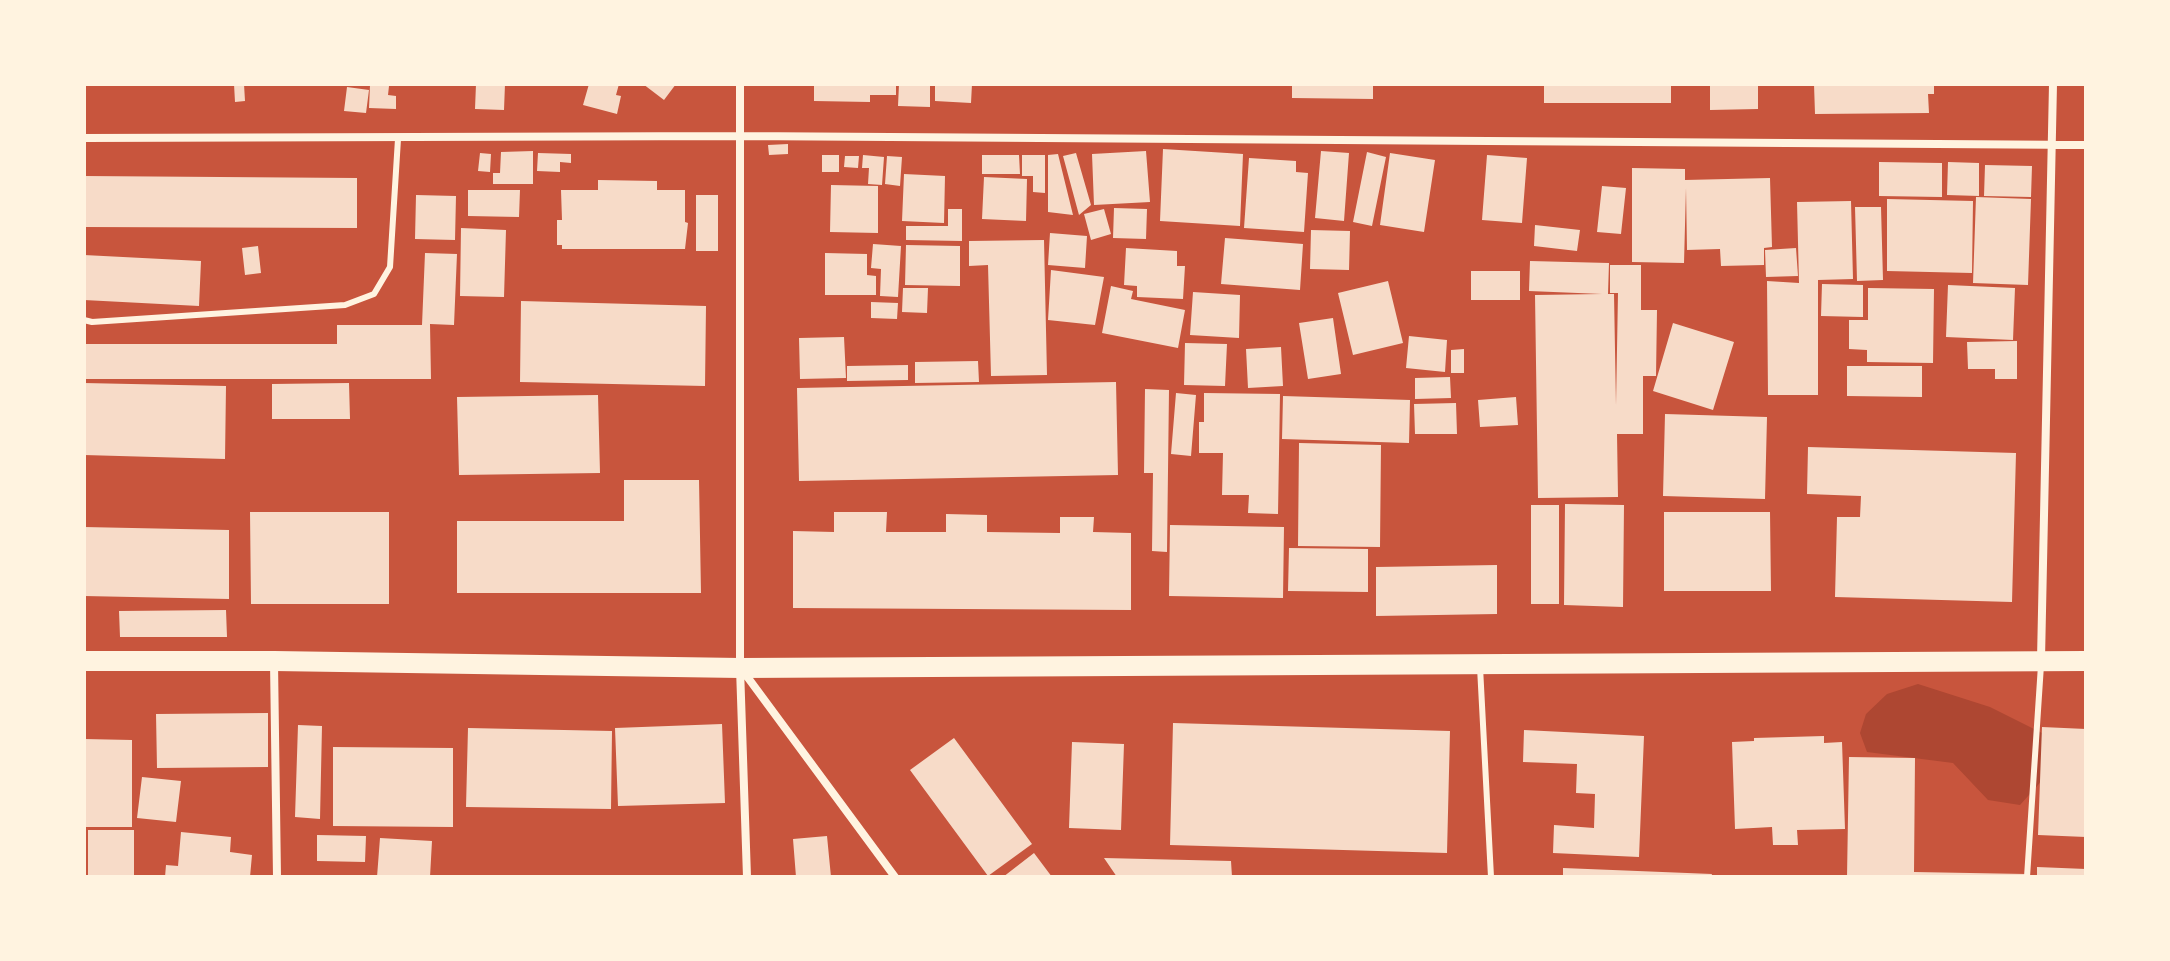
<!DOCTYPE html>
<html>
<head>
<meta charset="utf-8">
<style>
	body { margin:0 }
	#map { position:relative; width:2170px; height:961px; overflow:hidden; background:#c8553d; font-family:Raleway,sans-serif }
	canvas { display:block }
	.frame { position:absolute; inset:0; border:86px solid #fff3e0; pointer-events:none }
</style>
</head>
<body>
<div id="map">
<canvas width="2170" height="961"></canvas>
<div class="frame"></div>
</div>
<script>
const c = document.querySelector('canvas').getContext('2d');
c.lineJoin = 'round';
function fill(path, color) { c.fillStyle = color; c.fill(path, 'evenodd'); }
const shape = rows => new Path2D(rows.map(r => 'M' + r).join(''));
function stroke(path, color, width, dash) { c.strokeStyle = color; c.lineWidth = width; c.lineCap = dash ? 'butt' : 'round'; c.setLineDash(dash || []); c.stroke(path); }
fill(shape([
	[1918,684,1990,707,2058,741,2064,756,2020,805,1988,800,1953,763,1867,752,1860,733,1866,714,1887,694]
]), '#ae4732');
fill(shape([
	[234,84,244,84,245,101,235,102],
	[476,84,505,84,504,110,475,109],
	[589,84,619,84,616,95,621,96,617,114,583,105],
	[643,84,676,84,664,100],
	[814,84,896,84,896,95,870,95,870,102,814,101],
	[899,84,930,84,930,107,898,106],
	[935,84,972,84,971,103,935,101],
	[1292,84,1373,84,1373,99,1292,98],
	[1544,84,1671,84,1671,103,1544,103],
	[1710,84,1758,84,1758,109,1710,110],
	[1814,84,1934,84,1934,94,1928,94,1929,113,1815,114],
	[370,85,389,86,388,95,396,96,396,109,369,108],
	[347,87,369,90,366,113,344,111],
	[788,144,788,154,769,155,768,145],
	[1163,149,1243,154,1240,226,1160,221],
	[533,151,533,184,493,184,493,173,500,173,501,152],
	[1146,151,1150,202,1094,205,1092,154],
	[1321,151,1349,153,1344,221,1315,218],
	[1367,152,1386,157,1372,226,1353,222],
	[480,153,491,154,490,172,478,171],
	[538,153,571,154,571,163,560,162,560,172,537,171],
	[1076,153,1091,205,1079,215,1063,156],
	[1390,153,1435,160,1424,232,1380,225],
	[1058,154,1073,215,1048,212,1048,155],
	[822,155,839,155,839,172,822,172],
	[863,155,884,157,882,185,868,184,869,168,862,168],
	[982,155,1019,155,1020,174,982,174],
	[1022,155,1045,155,1045,193,1033,192,1033,176,1022,176],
	[1487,155,1527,158,1522,223,1482,220],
	[845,156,859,156,858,168,844,167],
	[887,156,902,157,900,186,885,184],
	[1249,158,1296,161,1296,172,1308,173,1304,232,1244,228],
	[1879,162,1942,163,1942,197,1879,196],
	[1948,162,1979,163,1979,196,1947,195],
	[1985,165,2032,166,2031,197,1984,196],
	[1632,168,1685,169,1685,180,1770,178,1772,247,1764,248,1764,265,1721,266,1720,249,1687,250,1686,188,1684,263,1632,262],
	[904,174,945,176,944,223,902,221],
	[84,176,357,178,357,228,84,227],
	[984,177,1027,179,1026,221,982,219],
	[598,180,657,181,657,190,685,190,685,222,688,223,685,249,562,249,562,245,557,245,557,220,562,220,561,190,598,190],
	[831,185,878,186,878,233,830,232],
	[1602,186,1626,188,1621,234,1597,232],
	[468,190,520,190,519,217,468,216],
	[416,195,456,196,455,240,415,239],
	[696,195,718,195,718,251,696,251],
	[1976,197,2031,199,2028,285,1973,283],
	[1887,199,1973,201,1972,273,1887,271],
	[1851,201,1853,279,1818,280,1818,395,1768,395,1767,281,1799,283,1797,202],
	[1855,207,1881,207,1883,280,1857,281],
	[1114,208,1147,209,1146,239,1113,238],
	[948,209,962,209,962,241,906,240,906,226,948,226],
	[1104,209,1111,234,1091,240,1084,214],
	[1535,225,1580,230,1577,251,1534,246],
	[461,228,506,230,504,297,460,296],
	[1311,230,1350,231,1349,270,1310,269],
	[1050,233,1087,236,1085,268,1048,265],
	[1225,238,1303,244,1300,290,1221,284],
	[1044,240,1047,375,991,376,988,265,969,266,969,241],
	[873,244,901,246,898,297,880,296,881,269,871,268],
	[906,245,960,246,960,286,905,285],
	[258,246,261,273,245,275,242,248],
	[1126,248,1177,251,1177,266,1185,266,1183,299,1137,297,1137,286,1124,285],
	[1796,248,1798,276,1766,277,1765,250],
	[425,253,457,254,454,325,430,324,431,379,84,379,84,344,337,344,337,325,422,325],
	[825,253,867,254,867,275,876,276,876,295,825,295],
	[84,255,201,261,199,306,84,300],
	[1530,261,1609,263,1608,294,1614,294,1616,405,1618,293,1610,293,1610,265,1641,265,1641,310,1657,310,1656,376,1643,376,1643,434,1617,434,1618,497,1538,498,1535,295,1602,294,1529,291],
	[1051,270,1104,277,1095,325,1048,320],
	[1471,271,1520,271,1520,300,1471,300],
	[1388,281,1403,343,1353,355,1338,293],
	[1822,284,1863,285,1863,317,1821,316],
	[1948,285,2015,288,2013,340,1946,337],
	[1111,286,1133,291,1131,299,1185,310,1178,348,1102,333],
	[903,288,928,288,927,313,902,312],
	[1868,288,1934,289,1933,363,1867,362,1867,350,1849,349,1849,320,1868,320],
	[1193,292,1240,295,1239,338,1190,335],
	[521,301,706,306,705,386,520,382],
	[871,302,898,303,897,319,871,318],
	[1333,318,1341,374,1308,379,1299,323],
	[1673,323,1734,342,1713,410,1653,391],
	[1409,336,1447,340,1445,372,1406,368],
	[844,337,846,378,800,379,799,338],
	[2017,341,2017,379,1995,379,1995,369,1968,369,1967,342],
	[1185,343,1227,344,1225,386,1184,385],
	[1281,347,1283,386,1248,388,1246,349],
	[1464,349,1464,373,1451,373,1451,350],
	[978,361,979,382,915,383,915,362],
	[908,365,908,380,847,381,847,366],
	[1847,366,1922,366,1922,397,1847,396],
	[1450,377,1451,398,1415,399,1415,378],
	[1116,382,1118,475,799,481,797,388],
	[84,383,226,386,225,459,84,455],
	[349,383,350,419,272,419,272,384],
	[1145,389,1169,390,1167,552,1152,551,1153,473,1144,473],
	[1176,393,1196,395,1191,456,1171,454],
	[1204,393,1280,394,1278,514,1248,513,1249,495,1222,495,1223,453,1199,453,1199,422,1204,422],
	[598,395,600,473,459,475,457,397],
	[1283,396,1410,400,1409,443,1282,439],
	[1516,397,1518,425,1480,427,1478,400],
	[1456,403,1457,434,1415,434,1414,404],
	[1665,414,1767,417,1765,499,1663,496],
	[1299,443,1381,445,1380,547,1298,546],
	[1808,447,2016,453,2012,602,1835,597,1837,517,1860,517,1861,496,1807,494],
	[624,480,699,480,701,593,457,593,457,521,624,521],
	[1565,504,1624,505,1623,607,1564,605],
	[1531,505,1559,505,1559,604,1531,604],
	[250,512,389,512,389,604,251,604],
	[834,512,887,512,886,532,946,532,946,514,987,515,987,532,1060,533,1060,517,1094,517,1093,532,1131,533,1131,610,793,608,793,531,834,532],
	[1664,512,1770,512,1771,591,1664,591],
	[1170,525,1284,527,1283,598,1169,596],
	[84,527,229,530,229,599,84,596],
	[1289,548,1368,549,1368,592,1288,591],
	[1497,565,1497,614,1376,616,1376,567],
	[226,610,227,637,120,637,119,611],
	[268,713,268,767,157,768,156,714],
	[1173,723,1450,731,1447,853,1170,845],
	[722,724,725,803,618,806,615,728],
	[298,725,322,726,320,819,295,817],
	[2042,727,2086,729,2086,837,2038,835],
	[468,728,612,731,611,809,466,807],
	[1524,730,1644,736,1639,857,1553,853,1554,825,1594,828,1595,794,1576,793,1577,764,1523,762],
	[1824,736,1824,743,1842,742,1845,829,1797,830,1798,845,1773,845,1772,827,1735,829,1732,742,1754,741,1754,738],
	[954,738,1032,844,988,876,910,770],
	[84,739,132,740,132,827,84,827],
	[1072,742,1124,744,1121,830,1069,828],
	[333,747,453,748,453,827,333,826],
	[1849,757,1915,758,1914,872,2026,874,2026,877,1847,877],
	[142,777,181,781,176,822,137,818],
	[88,830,134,830,134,877,88,877],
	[181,832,231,837,230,852,252,855,250,877,165,877,166,865,178,866],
	[317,835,366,836,365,862,317,861],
	[827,836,831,877,796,877,793,839],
	[380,838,432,841,430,877,377,877],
	[1034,853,1052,877,1003,877],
	[1104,858,1231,861,1232,877,1117,877],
	[2037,867,2086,869,2086,877,2037,877],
	[1563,868,1712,874,1711,877,1563,877]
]), '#f7dbc8');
stroke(shape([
	[84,320,92,322,345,305,374,294,390,267,398,139],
	[1480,667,1491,877],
	[2027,877,2041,665]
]), '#fff3e0', 6);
stroke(shape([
	[740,84,740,668,747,877],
	[84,138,741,136,2086,145],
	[2041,659,2053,84],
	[274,662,277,877],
	[743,671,895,877]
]), '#fff3e0', 8);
stroke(shape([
	[84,661,274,661,740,668,2086,661]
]), '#fff3e0', 20);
</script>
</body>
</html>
